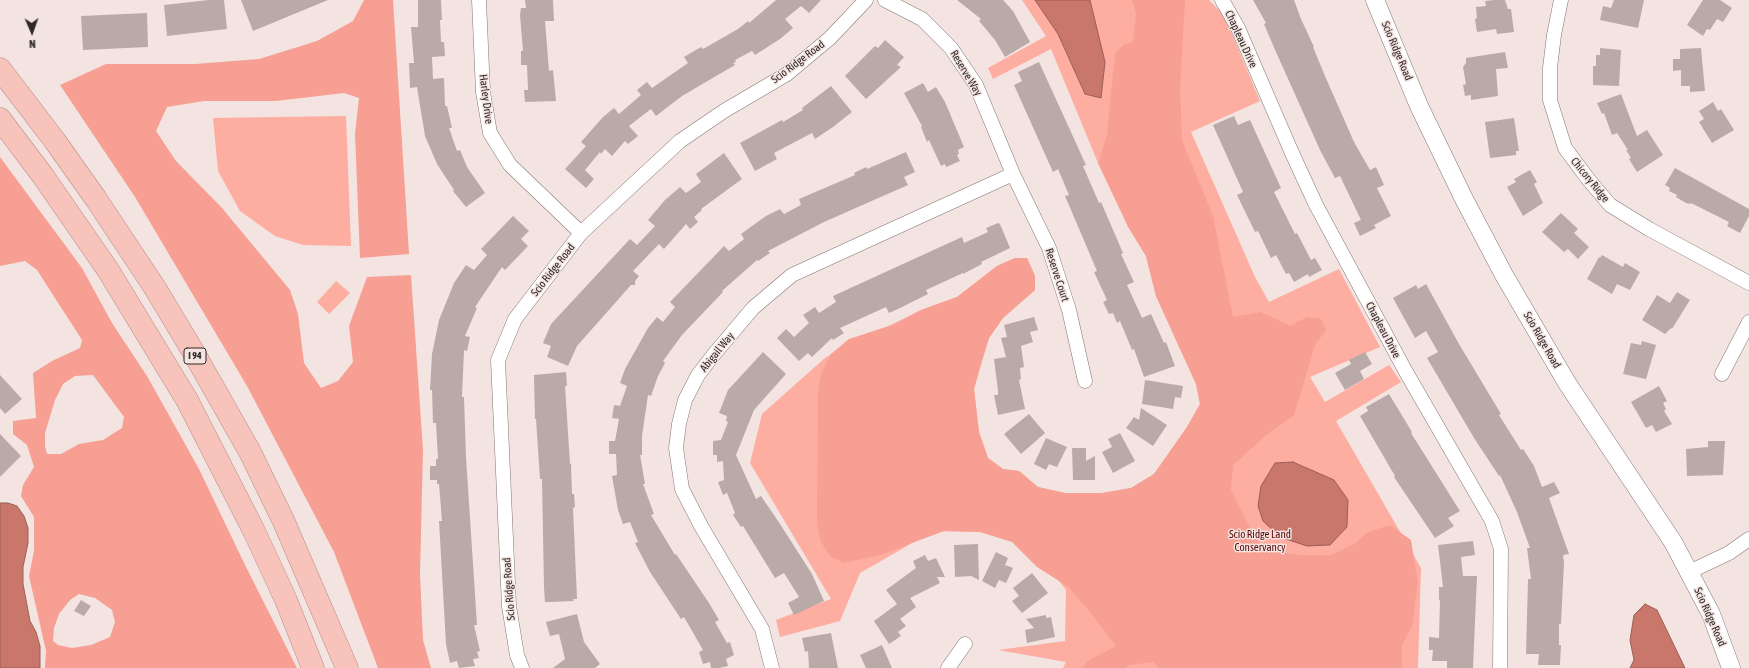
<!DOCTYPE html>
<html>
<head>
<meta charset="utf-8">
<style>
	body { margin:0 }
	#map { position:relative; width:1749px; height:668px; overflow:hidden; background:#f3e4e1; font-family:"Asap Condensed",sans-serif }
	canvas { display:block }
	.north { position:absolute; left:12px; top:12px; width:40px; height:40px; -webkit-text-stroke:3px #f3e4e1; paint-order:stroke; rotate:178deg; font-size:11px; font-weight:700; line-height:16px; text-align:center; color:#2f2928 }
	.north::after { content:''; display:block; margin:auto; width:14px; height:18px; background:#2f2928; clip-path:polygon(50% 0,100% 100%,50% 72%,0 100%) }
</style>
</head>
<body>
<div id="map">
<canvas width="1749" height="668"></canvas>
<div class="north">N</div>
</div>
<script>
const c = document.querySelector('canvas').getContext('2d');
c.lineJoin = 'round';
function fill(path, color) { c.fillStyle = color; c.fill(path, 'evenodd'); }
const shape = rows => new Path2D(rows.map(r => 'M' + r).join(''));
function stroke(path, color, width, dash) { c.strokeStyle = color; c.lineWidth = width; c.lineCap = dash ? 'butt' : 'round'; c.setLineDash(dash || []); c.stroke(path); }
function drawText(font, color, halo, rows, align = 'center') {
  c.font = font + ' "Asap Condensed",sans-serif'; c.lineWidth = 3; c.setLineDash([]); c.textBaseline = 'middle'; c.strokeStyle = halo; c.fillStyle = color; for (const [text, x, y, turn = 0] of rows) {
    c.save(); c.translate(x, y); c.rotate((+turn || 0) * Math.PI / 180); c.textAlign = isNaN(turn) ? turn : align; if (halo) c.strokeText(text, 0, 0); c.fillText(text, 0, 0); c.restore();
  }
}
fill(shape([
	[1022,0,1209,0,1224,15,1260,101,1191,132,1255,277,1269,302,1339,269,1380,347,1310,377,1325,402,1389,365,1401,382,1336,421,1421,568,1418,668,1063,668,1066,662,998,650,1065,641,1066,590,1036,551,988,532,933,531,860,573,840,621,780,637,776,620,831,599,750,463,762,414,826,357,921,310,957,297,997,266,1015,258,1027,258,1035,276,1035,290,1003,318,989,338,974,389,979,432,988,458,1003,469,1019,471,1038,487,1065,493,1102,493,1131,488,1154,474,1187,427,1200,404,1196,384,1156,296,1146,256,1128,227,1098,163,1051,49,993,79,988,68,1046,36],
	[346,116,351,246,303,245,275,236,240,211,218,171,213,118],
	[336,281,350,293,329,314,317,302]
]), '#feada1');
fill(shape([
	[364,0,393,0,409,254,360,258,355,134,359,98,344,93,276,101,204,101,167,107,156,131,176,161,222,208,290,290,298,314,304,363,321,388,338,381,353,362,349,326,367,277,411,275,423,450,420,574,423,640,431,668,378,668,334,552,247,386,135,197,60,85,106,64,195,64,259,59,317,41,353,21],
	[1132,0,1185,0,1180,89,1182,140,1213,216,1233,317,1261,312,1290,326,1307,317,1321,319,1326,330,1315,345,1294,415,1264,437,1233,465,1231,490,1256,540,1271,551,1299,555,1331,555,1356,543,1368,532,1390,525,1411,540,1418,583,1412,626,1402,645,1402,668,1159,668,1153,662,1129,665,1125,668,1082,668,1089,660,1116,646,1087,608,1067,586,1037,567,1012,542,980,532,944,531,880,555,844,563,830,556,821,542,817,523,818,391,821,374,831,354,849,339,895,324,921,310,957,297,997,266,1015,258,1027,258,1035,276,1035,290,1003,318,989,338,980,366,974,389,979,432,988,458,1003,469,1019,471,1038,487,1065,493,1102,493,1131,488,1154,474,1187,427,1200,404,1196,384,1156,296,1146,256,1129,228,1098,163,1107,135,1115,54,1123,45,1133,42,1136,13],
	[0,157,82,268,112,323,147,376,199,469,246,567,297,668,45,668,46,651,29,576,34,551,34,517,21,496,23,485,34,467,27,445,13,434,13,421,36,418,33,373,52,361,80,348,82,340,37,270,25,261,0,266],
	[93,375,124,417,122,428,103,440,79,444,61,454,47,454,45,446,45,433,55,400,63,384,75,376],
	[79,594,95,598,112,610,115,622,110,637,91,645,72,648,58,645,53,641,54,628,59,614,70,600]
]), '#f69f92');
const water = shape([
	[1035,0,1090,0,1105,62,1101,98,1085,94,1058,34,1035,0],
	[1293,462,1334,480,1348,500,1347,527,1330,545,1307,546,1280,537,1263,521,1258,506,1261,486,1275,463,1293,462],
	[0,503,8,503,17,506,24,516,28,528,28,543,23,567,23,584,30,621,36,632,40,646,40,668,0,668,0,503],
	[1645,604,1657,610,1685,668,1630,668,1634,660,1630,640,1634,615,1645,604]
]);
fill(water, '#c9766b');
stroke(water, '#9b5f57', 1);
fill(shape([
	[209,0,224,0,227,29,167,36,164,5],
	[241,0,328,0,253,31],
	[418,0,441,0,442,20,440,20,441,42,444,42,445,56,432,57,433,79,444,78,445,106,447,106,452,128,449,128,457,151,460,150,467,167,485,193,466,207,453,191,454,190,437,164,425,136,417,87,410,88,409,63,414,63,411,27,418,27],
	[525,0,553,0,554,21,545,21,549,71,553,70,556,101,525,102,524,90,528,90,527,65,521,65,521,51,523,51,520,15,521,8,526,8],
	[776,0,821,0,809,13,801,6,785,19,793,28,780,39,755,55,752,51,735,60,736,62,733,63,735,65,682,96,656,116,651,109,629,126,638,136,628,144,625,141,612,156,605,149,601,154,600,152,585,170,594,179,586,188,565,169,586,146,581,142,603,117,614,108,619,114,641,95,637,90,647,82,652,88,688,63,684,57,701,47,703,49,738,29,748,21,749,23],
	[957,0,1003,0,1013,11,1030,42,1005,57,995,40,979,21,981,19],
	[1253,0,1294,0,1301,19,1314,47,1313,47,1325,76,1354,142,1370,170,1376,167,1384,185,1377,188,1391,216,1374,225,1376,228,1360,236,1354,223,1361,220,1340,176,1335,178,1320,150,1276,52,1264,24,1266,23],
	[1494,0,1505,0,1508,9,1511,9,1514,32,1497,34,1496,29,1477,32,1475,19,1477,18,1476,7,1486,6,1485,1],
	[1614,0,1644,0,1638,28,1600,20,1603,6,1611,8],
	[1703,0,1720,0,1732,8,1723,22,1717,19,1710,30,1707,29,1703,36,1687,25],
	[147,13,148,47,83,50,81,16],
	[885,40,904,57,897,65,901,67,866,99,845,76,875,46,878,48],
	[1600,48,1621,50,1619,86,1593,85,1593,66,1596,66,1596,55,1600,55],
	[1701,48,1705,91,1690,92,1690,86,1681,86,1681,70,1673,71,1673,59,1680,59,1680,49],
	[1505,52,1508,68,1496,69,1498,96,1471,100,1471,95,1465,96,1463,85,1466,84,1463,67,1466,63,1466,58],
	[1039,62,1086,165,1083,166,1099,203,1101,202,1123,253,1121,254,1134,282,1127,285,1142,318,1151,314,1164,343,1166,342,1175,366,1144,377,1134,349,1132,350,1120,321,1117,323,1113,313,1109,314,1103,302,1107,300,1094,272,1097,271,1065,196,1069,195,1058,169,1053,172,1014,85,1022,81,1018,72],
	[923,83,928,92,936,87,945,102,964,147,958,150,959,154,957,155,960,161,946,167,945,164,941,166,929,140,927,142,921,127,922,126,904,93],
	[831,86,852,112,833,127,815,139,812,133,774,153,777,159,755,171,740,143,782,120,783,122,803,110,802,108],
	[1621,94,1637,136,1647,130,1663,155,1637,172,1629,159,1631,158,1626,150,1628,150,1617,133,1612,135,1604,113,1602,114,1597,103],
	[1713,102,1718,111,1721,109,1734,130,1712,143,1699,122,1704,119,1699,111],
	[1234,116,1238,125,1250,120,1281,188,1274,192,1295,234,1297,233,1311,260,1315,258,1322,270,1309,277,1308,274,1294,282,1289,273,1286,274,1276,255,1271,258,1258,231,1255,232,1237,195,1243,192,1213,125],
	[1514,118,1519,151,1516,151,1516,155,1490,158,1485,122],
	[906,152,915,172,904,177,908,185,824,222,768,251,770,253,758,261,757,260,722,291,723,292,682,335,663,361,665,363,658,376,651,396,648,395,642,436,642,455,640,455,645,484,643,484,654,514,651,515,675,555,676,554,709,603,719,620,715,622,727,643,730,642,734,655,726,659,728,666,719,668,711,668,710,662,703,664,699,652,703,650,684,617,681,619,650,572,635,543,638,542,630,522,623,524,618,510,612,476,617,475,616,454,609,454,609,441,615,441,619,419,612,418,614,405,620,406,627,386,620,383,625,369,648,328,657,317,663,322,675,307,670,302,724,246,729,251,744,239,741,234,766,216,780,209,784,214,801,205,799,199,855,175,854,173,866,167,867,169],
	[724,153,742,179,701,209,702,210,694,217,698,222,690,229,686,224,664,249,659,244,633,271,639,276,635,281,635,285,631,285,577,346,568,366,547,357,551,346,543,343,551,324,630,239,637,245,655,226,648,220,665,200,680,187,686,193,701,182,696,174],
	[1675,168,1749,209,1749,216,1740,233,1727,226,1729,222,1691,203,1691,204,1686,203,1676,197,1677,195,1669,191,1670,188,1665,185],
	[1530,170,1537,182,1534,184,1543,203,1523,216,1507,187,1516,182,1514,179],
	[1561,213,1578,229,1574,233,1589,247,1578,259,1568,249,1564,252,1542,232],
	[513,216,529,231,521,239,528,246,505,270,502,267,475,307,477,308,465,336,470,337,467,351,464,350,462,397,464,397,466,457,477,625,474,625,480,651,477,652,479,658,473,659,475,666,459,668,457,661,450,663,446,644,439,521,442,521,439,484,437,484,437,480,430,480,430,466,436,466,436,459,438,459,436,423,433,423,432,390,430,390,432,354,439,320,454,283,466,265,474,270,487,255,481,249],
	[998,223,1000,224,1010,248,981,262,982,264,963,274,963,273,926,290,928,294,900,308,889,313,886,307,840,328,844,333,833,340,832,338,812,357,808,353,799,361,777,338,786,329,794,337,809,323,803,315,815,307,819,313,836,302,833,296,962,237,964,243,988,232,986,228],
	[1602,255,1623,267,1625,263,1640,272,1630,290,1617,284,1612,294,1587,279,1599,257,1600,258],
	[1426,284,1459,344,1501,414,1499,415,1521,450,1523,449,1534,466,1542,487,1554,482,1560,493,1549,498,1569,554,1563,555,1564,562,1561,624,1559,624,1559,645,1561,645,1560,665,1538,665,1539,654,1526,654,1528,579,1531,579,1527,548,1530,548,1517,512,1500,475,1499,476,1474,438,1427,358,1438,352,1426,331,1415,338,1393,298,1416,285,1418,289],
	[1677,292,1690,300,1672,329,1671,328,1665,334,1642,320,1657,295,1670,303],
	[1034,317,1038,330,1030,332,1033,342,1021,346,1024,367,1020,368,1021,379,1019,380,1025,409,998,415,994,395,998,395,998,391,994,359,1006,357,1001,338,1007,337,1004,325],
	[1642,341,1656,345,1646,379,1623,374,1631,343,1641,345],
	[763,352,786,374,754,410,736,455,756,499,761,496,780,524,812,574,824,601,794,615,788,603,799,597,784,573,775,578,743,526,741,527,733,515,735,513,727,493,723,495,718,482,724,480,723,461,717,462,717,455,713,455,713,441,721,440,728,422,726,421,727,416,719,413,728,390],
	[1365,352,1372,364,1360,371,1364,379,1345,390,1335,373,1351,364,1349,360],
	[566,372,567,386,565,386,570,464,571,464,572,494,574,494,575,507,573,508,577,599,573,599,574,601,549,602,545,602,544,588,542,479,540,479,536,419,535,419,534,375],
	[0,375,22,399,5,414,0,408],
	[1145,380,1183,386,1181,398,1175,397,1173,409,1142,404],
	[1659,386,1667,401,1663,403,1666,409,1664,411,1672,424,1656,432,1652,425,1646,428,1631,402],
	[1389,394,1412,432,1411,433,1460,511,1448,518,1454,526,1435,538,1394,477,1395,476,1360,416,1368,411,1366,407],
	[1141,408,1167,425,1153,446,1126,428,1134,417,1139,420],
	[1029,414,1045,433,1021,454,1004,434],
	[1120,433,1135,461,1113,473,1102,452,1112,447,1108,439],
	[0,434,21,456,0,477],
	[1046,438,1067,447,1057,467,1049,464,1046,470,1034,464],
	[1708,441,1725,441,1723,475,1687,476,1686,449,1708,447],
	[1072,448,1086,448,1086,461,1095,456,1095,480,1073,480],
	[1473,541,1475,555,1461,557,1463,576,1477,576,1473,668,1447,668,1447,661,1432,661,1433,650,1429,650,1429,637,1439,638,1440,600,1439,600,1439,587,1443,587,1438,545],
	[978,544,979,580,971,576,955,577,954,545],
	[996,552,1008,558,1005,565,1013,568,1006,583,999,580,995,588,982,581],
	[925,555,928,561,936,558,945,577,937,577,940,583,910,598,916,607,900,619,906,626,898,632,901,636,889,644,874,621,897,604,886,590,916,568,913,561],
	[1032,573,1048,593,1022,613,1012,601,1019,596,1013,588],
	[81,600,91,606,84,616,74,611],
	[577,614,584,642,600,664,595,668,553,668,565,659,559,634,550,636,546,622],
	[1046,615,1046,618,1051,617,1055,637,1027,643,1025,630,1034,628,1026,619],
	[831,633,838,668,809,668,808,651,805,652,802,638],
	[882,645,892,668,866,668,860,655]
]), '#b9aaa8');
const minor = shape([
	[479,0,483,92,490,133,510,165,581,233],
	[885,0,922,19,951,48,976,85,1013,174,1049,248,1069,310,1085,381],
	[1222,0,1238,28,1292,153,1316,205,1406,372,1492,521,1501,549,1500,668],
	[1561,0,1554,35,1550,68,1550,100,1565,148,1588,179,1610,205,1649,229,1749,283],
	[1722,374,1749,322],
	[1689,572,1729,553,1749,539],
	[522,668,517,655,509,606,498,360,515,319,581,233,680,141,724,111,787,74,830,38,866,0],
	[772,668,762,629,701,526,682,489,676,448,679,424,685,400,698,375,715,353,753,308,792,275,1013,174],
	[948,668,965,644]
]);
const tertiary = shape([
	[1375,0,1419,106,1464,199,1504,275,1567,383,1673,542,1711,614,1731,668]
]);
const motorway = shape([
	[0,69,55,141,96,199,155,288,191,348,250,452,284,522,347,668],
	[0,119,43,176,108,270,187,400,254,531,286,600,313,668]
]);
stroke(minor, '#847674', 15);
stroke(tertiary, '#847674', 19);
stroke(motorway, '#b18d88', 23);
stroke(minor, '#fff', 14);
stroke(tertiary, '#fff', 18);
stroke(motorway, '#f7c3bb', 22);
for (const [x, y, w] of [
	[195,356,22]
]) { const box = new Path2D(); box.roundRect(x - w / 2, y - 8, w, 16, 3); c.fillStyle = '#f3e4e1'; c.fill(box); stroke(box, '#2f2928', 1); }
drawText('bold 10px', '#2f2928', null, [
	["I 94",195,356]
]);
drawText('11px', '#2f2928', '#f3e4e1', [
	["Chapleau Drive",1241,39,65],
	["Scio Ridge Road",1397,51,67],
	["Scio Ridge Road",798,62,-37],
	["Reserve Way",966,73,59],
	["Harley Drive",486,99,83],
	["Chicory Ridge",1590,180,51],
	["Scio Ridge Road",553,270,-52],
	["Reserve Court",1057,275,72],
	["Chapleau Drive",1383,330,62],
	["Scio Ridge Road",1542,340,60],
	["Abigail Way",717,352,-51],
	["Scio Ridge Road",509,589,-94],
	["Scio Ridge Road",1710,617,66]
]);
drawText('11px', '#580a07', '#f3e4e1', [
	["Scio Ridge Land",1260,535],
	["Conservancy",1260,548]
]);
</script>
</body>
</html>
